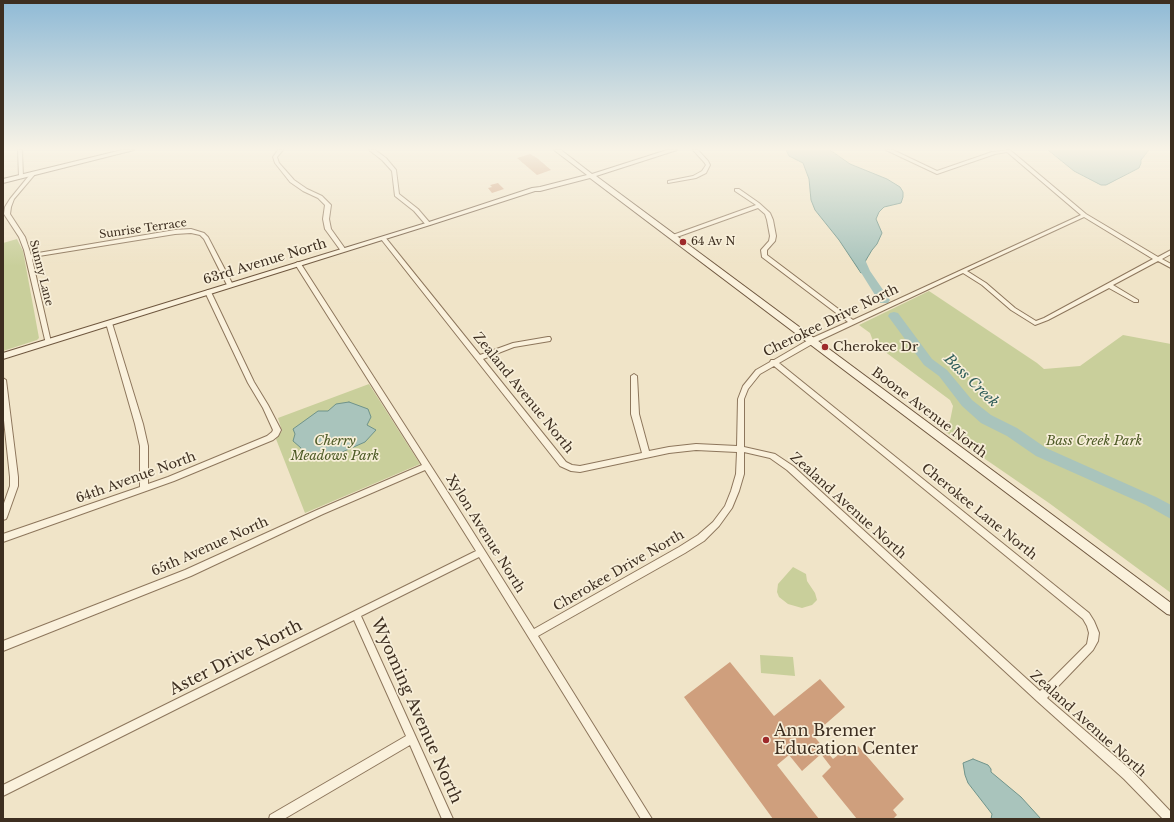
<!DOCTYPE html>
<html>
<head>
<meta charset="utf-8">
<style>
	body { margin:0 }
	#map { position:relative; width:1174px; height:822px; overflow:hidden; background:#f0e4c8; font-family:"Libre Baskerville",serif }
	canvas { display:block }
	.frame { position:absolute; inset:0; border:4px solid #3d2e20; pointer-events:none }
</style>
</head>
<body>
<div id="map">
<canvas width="1174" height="822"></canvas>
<div class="frame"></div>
</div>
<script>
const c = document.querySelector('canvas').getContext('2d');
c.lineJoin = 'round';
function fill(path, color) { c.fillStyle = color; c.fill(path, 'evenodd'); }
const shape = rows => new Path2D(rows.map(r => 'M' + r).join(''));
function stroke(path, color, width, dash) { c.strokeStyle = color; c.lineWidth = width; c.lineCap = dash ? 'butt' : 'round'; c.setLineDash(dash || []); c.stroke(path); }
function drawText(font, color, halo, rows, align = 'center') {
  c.font = font + ' "Libre Baskerville",serif'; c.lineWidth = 3.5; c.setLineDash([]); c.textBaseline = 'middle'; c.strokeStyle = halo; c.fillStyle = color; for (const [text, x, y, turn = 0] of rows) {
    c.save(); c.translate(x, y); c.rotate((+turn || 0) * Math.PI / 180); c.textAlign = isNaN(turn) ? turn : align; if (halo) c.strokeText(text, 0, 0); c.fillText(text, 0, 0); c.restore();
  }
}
fill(shape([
	[17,239,23,251,39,338,37,340,3,351,3,243],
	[929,291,1037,363,1044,369,1080,366,1123,335,1171,344,1171,593,1049,503,940,428,950,421,953,406,950,400,888,354,873,341,870,333,859,325],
	[369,384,420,464,305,513,276,439,282,431,278,418],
	[793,567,806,574,807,581,815,593,817,600,812,605,802,608,788,604,779,597,777,592,778,584],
	[760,655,793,657,795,676,761,673]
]), '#c9cf9b');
const water = shape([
	[786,150,830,150,850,164,887,179,900,187,903,192,903,197,901,203,884,207,879,212,876,219,882,233,877,244,872,250,866,260,864,265,865,271,861,273,839,240,815,210,811,200,809,179,803,163,789,156,786,150],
	[1048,150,1149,150,1141,160,1141,163,1139,168,1106,185,1101,185,1074,171,1048,150],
	[349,402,368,409,371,417,367,425,376,430,365,442,340,453,316,458,303,455,301,448,293,441,295,434,293,429,318,411,328,411,336,404,349,402],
	[973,759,988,765,991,769,991,772,1021,797,1041,819,991,819,992,814,968,783,965,775,963,763,973,759]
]);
fill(water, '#a9c4bc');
stroke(water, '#6f938a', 1);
fill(shape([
	[858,252,863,255,870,271,890,300,888,303,880,303,860,271,853,255,858,252],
	[894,312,898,313,932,359,947,370,972,400,991,415,1017,428,1046,448,1156,497,1171,505,1171,519,1146,505,1036,456,1007,436,981,423,962,406,939,376,924,365,888,316,890,313,894,312]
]), '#a9c4bc');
fill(shape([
	[530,154,537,158,551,170,537,175,517,158],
	[498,183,504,189,492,193,488,188,492,187,490,185],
	[730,662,774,716,820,679,845,707,813,735,833,759,843,751,847,756,858,746,904,799,893,810,897,815,893,819,857,819,822,776,831,767,821,754,802,771,789,755,777,765,819,819,773,819,684,697]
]), '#cf9f7d');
const street = shape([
	[18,150,22,150,23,177,21,178,19,177,18,150],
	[278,150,283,150,277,157,279,163,294,180,307,189,322,196,331,205,329,219,331,229,346,250,345,251,341,251,325,229,323,219,325,205,318,198,303,191,290,182,275,163,273,157,278,150],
	[369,150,375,150,386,158,396,170,399,194,418,209,430,223,430,225,426,225,414,211,395,196,392,171,382,160,369,150],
	[693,150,698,150,708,161,710,165,706,173,696,178,668,183,668,181,693,176,702,171,706,165,704,162,693,150],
	[886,150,893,150,937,171,992,152,1010,150,1086,214,1158,257,1171,250,1171,254,1162,259,1171,264,1171,268,1158,261,1113,285,1138,300,1138,302,1134,302,1109,288,1048,320,1035,325,1011,310,982,285,963,273,814,343,779,363,1089,613,1094,621,1099,633,1098,641,1093,650,1047,698,1132,771,1171,812,1171,819,1163,819,1124,779,1037,701,787,470,770,458,744,452,744,474,739,491,732,508,719,526,704,541,685,553,538,636,652,819,641,819,479,557,361,616,453,819,442,819,410,745,284,819,269,819,270,815,406,736,354,620,3,796,3,785,476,551,425,470,323,514,191,576,3,651,3,641,185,570,317,510,422,465,295,264,296,263,298,262,301,264,456,505,534,629,679,547,698,535,713,522,725,506,731,491,736,474,737,452,696,450,669,453,580,472,571,471,560,466,381,239,381,237,385,237,480,355,513,343,548,337,550,337,551,339,550,341,514,347,483,359,566,462,572,465,580,466,642,453,631,414,631,376,634,374,637,376,639,414,649,451,669,447,696,444,737,446,738,399,743,386,756,370,770,362,771,360,774,360,810,339,848,322,762,257,761,250,769,241,770,236,767,220,765,214,758,208,674,238,670,238,670,236,756,205,735,191,735,189,739,189,759,203,770,213,773,220,776,236,775,241,767,250,767,255,853,320,1081,215,1007,152,995,154,937,174,886,150],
	[1084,217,1153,259,1044,318,1036,321,1015,308,986,283,967,271,1084,217],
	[774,366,1083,619,1087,626,1089,633,1087,644,1040,691,793,466,775,454,744,447,744,399,748,389,760,374,774,366],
	[32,172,36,173,14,199,11,207,10,214,25,237,31,255,38,253,175,230,191,229,204,233,208,237,233,285,230,287,227,285,204,239,200,235,191,233,175,234,39,256,32,259,51,342,48,344,46,344,24,250,19,237,4,214,5,207,10,199,32,172],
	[208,290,211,292,254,382,268,405,281,430,278,436,273,440,174,481,3,542,3,534,140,487,140,446,135,424,106,323,107,322,109,321,112,323,143,424,148,446,148,484,168,477,267,436,272,432,273,430,263,408,248,383,205,292,208,290],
	[3,378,6,380,18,477,18,486,7,517,6,519,3,520,3,506,10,486,10,477,3,411,3,378]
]);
const secondary = shape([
	[122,150,134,150,3,183,3,179,122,150],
	[554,150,561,150,592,174,667,150,677,150,596,176,1171,603,1171,615,1167,614,590,178,540,191,535,191,430,225,3,359,3,353,426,223,532,188,540,187,587,175,554,150]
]);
stroke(street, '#8d765c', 2);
stroke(secondary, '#6f573f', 2);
fill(street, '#faf1dc');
fill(secondary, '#faf1dc');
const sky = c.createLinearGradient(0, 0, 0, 266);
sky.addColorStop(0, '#8fbad6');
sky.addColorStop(0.56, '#f8f3e6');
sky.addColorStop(1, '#f8f3e600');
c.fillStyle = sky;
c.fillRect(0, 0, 1174, 266);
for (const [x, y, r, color] of [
	[683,242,4,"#9e2a2b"],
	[825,347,4,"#9e2a2b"],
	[766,740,4,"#9e2a2b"]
]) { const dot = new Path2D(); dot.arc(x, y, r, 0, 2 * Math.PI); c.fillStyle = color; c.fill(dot); stroke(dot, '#f7eed8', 1.5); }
drawText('11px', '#3d2e20', '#f7eed8', [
	["Sunrise Terrace",143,229,-8],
	["Sunny Lane",41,273,76]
]);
drawText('11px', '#3d2e20', '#f7eed8', [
	["64 Av N",691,242]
], 'left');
drawText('13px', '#3d2e20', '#f7eed8', [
	["63rd Avenue North",265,262,-17],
	["Cherokee Drive North",831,321,-26],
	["Zealand Avenue North",523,393,51],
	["Boone Avenue North",929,413,37],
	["64th Avenue North",136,478,-20],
	["Zealand Avenue North",848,506,42],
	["Cherokee Lane North",979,512,39],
	["Xylon Avenue North",485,534,58],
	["65th Avenue North",210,547,-24],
	["Cherokee Drive North",619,571,-30],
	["Zealand Avenue North",1088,724,42]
]);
drawText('13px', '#3d2e20', '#f7eed8', [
	["Cherokee Dr",833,347]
], 'left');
drawText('italic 13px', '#4d5a26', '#f7eed8', [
	["Cherry",335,441],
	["Meadows Park",335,456],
	["Bass Creek Park",1094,441]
]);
drawText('italic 14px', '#2f5d5a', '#f7eed8', [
	["Bass Creek",971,381,44]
]);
drawText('16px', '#3d2e20', '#f7eed8', [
	["Aster Drive North",236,658,-27],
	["Wyoming Avenue North",416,711,66]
]);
drawText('16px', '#3d2e20', '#f7eed8', [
	["Ann Bremer",774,731],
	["Education Center",774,749]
], 'left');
</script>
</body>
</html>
